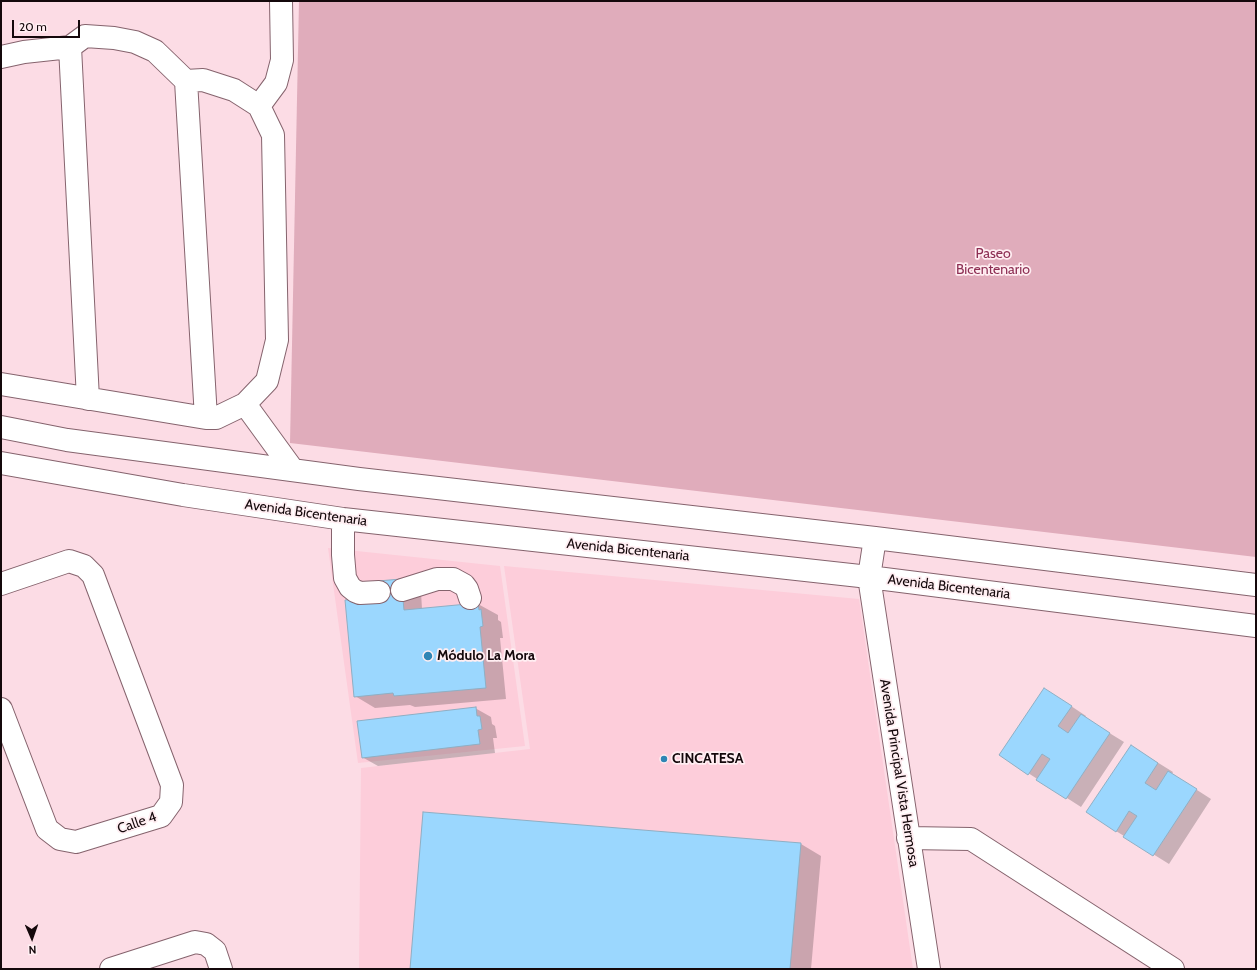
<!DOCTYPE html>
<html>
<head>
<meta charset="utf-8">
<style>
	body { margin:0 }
	#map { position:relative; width:1257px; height:970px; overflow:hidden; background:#fcdce5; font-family:Cabin,sans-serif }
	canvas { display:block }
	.frame { position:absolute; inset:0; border:2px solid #14080b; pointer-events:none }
	.north { position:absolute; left:12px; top:918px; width:40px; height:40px; -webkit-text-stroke:3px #ffeef2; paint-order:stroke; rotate:178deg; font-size:11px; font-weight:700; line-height:16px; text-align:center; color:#14080b }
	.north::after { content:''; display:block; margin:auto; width:14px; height:18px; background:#14080b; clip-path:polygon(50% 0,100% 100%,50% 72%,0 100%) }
	.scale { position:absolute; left:12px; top:20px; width:68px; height:18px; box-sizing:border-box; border:2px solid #14080b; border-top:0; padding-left:5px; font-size:12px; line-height:14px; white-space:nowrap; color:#14080b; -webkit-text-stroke:3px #ffeef2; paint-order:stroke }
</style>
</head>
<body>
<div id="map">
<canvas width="1257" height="970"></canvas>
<div class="frame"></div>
<div class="north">N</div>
<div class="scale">20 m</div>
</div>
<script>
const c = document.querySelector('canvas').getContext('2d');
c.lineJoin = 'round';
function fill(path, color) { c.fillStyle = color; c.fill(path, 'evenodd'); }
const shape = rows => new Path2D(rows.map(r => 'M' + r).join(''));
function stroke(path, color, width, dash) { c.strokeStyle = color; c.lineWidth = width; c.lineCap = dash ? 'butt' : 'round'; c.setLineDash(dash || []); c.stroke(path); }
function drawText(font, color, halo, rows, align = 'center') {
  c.font = font + ' Cabin,sans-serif'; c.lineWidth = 3.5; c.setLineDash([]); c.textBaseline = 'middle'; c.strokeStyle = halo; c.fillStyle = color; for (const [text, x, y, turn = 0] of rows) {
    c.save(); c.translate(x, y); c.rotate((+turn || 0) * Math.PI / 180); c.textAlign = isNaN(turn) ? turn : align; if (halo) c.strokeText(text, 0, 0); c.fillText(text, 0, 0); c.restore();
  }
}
fill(shape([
	[328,548,500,566,525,746,358,763],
	[504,566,859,599,913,969,359,969,361,768,530,749]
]), '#fdcdda');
fill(shape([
	[299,1,1256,1,1256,557,290,443]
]), '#e0acbb');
fill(shape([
	[421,592,422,609,478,604,498,615,498,620,501,622,503,638,500,638,506,699,415,707,410,705,375,708,355,696,346,601],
	[1059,698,1086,716,1085,718,1124,742,1081,807,1000,755],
	[475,708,491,717,492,724,495,726,497,738,493,738,495,753,378,766,362,757],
	[1131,746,1173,772,1172,774,1211,799,1169,864,1116,831],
	[801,844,821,856,811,969,411,969]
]), '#0003');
const building = shape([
	[401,579,404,610,478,603,479,610,481,609,483,626,480,627,486,688,394,696,393,693,354,697,345,600,380,597,378,581,401,579],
	[1044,688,1072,706,1058,726,1068,733,1081,714,1110,733,1066,799,1036,780,1050,759,1042,754,1028,775,999,755,1044,688],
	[476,707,477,716,480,716,482,729,478,730,480,744,362,758,357,721,476,707],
	[1131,745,1158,763,1145,783,1156,790,1168,771,1197,789,1153,856,1123,837,1137,816,1129,811,1116,832,1086,812,1131,745],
	[423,812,801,843,790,969,410,969,423,812]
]);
fill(building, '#9bd7fe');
stroke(building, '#8fafc4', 1);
const minor = shape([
	[70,47,88,399],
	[1,57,24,52,70,47,85,36,114,38,135,42,155,51,186,81,206,418,216,418,245,404,267,381,277,340,273,135,259,106,234,90,203,80,186,81],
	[259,106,276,83,282,60,281,1],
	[1,384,206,418],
	[245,404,293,470],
	[1,427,67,440,359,479,875,538,1256,585],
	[1,463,183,495,343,519,869,577,1256,626],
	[343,519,343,555,345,578,350,587,355,591,360,593,379,592],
	[875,538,869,577,929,969],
	[1,584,69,561,84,566,93,575,172,785,171,802,161,816,76,842,60,839,47,829,1,709],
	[402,590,437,579,453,579,464,585,467,589,470,598],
	[908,838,971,839,1173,969],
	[111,969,195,942,206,944,215,951,221,969]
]);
stroke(minor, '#85636d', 24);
stroke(minor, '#fff', 22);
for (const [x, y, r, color] of [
	[428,656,5,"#2f85b4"],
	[664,759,4,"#2f85b4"]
]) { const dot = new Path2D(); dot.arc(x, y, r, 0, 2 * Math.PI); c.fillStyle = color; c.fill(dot); stroke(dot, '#ffeef2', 1.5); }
drawText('14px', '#8d2e53', '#ffeef2', [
	["Paseo",993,254],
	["Bicentenario",993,270]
]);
drawText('14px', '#14080b', '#ffeef2', [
	["Avenida Bicentenaria",306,513,8],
	["Avenida Bicentenaria",628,550,6],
	["Avenida Bicentenaria",949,587,7],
	["Avenida Principal Vista Hermosa",899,773,81],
	["Calle 4",137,823,-19]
]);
drawText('bold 14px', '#14080b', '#ffeef2', [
	["Módulo La Mora",437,656],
	["CINCATESA",672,759]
], 'left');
</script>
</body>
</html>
